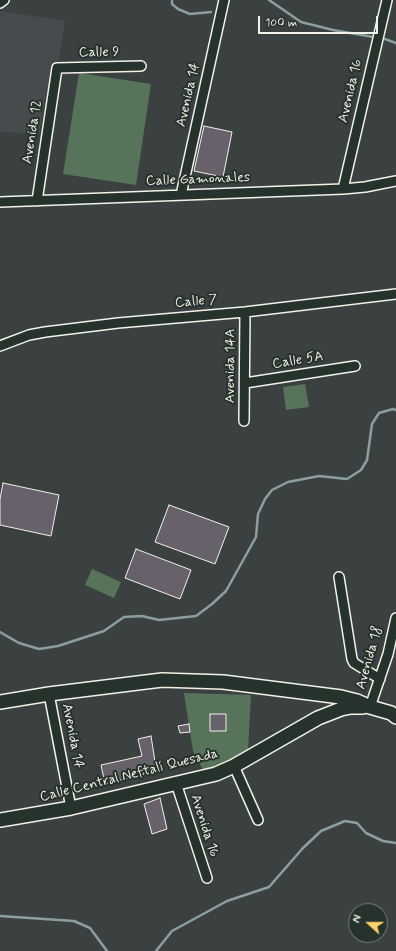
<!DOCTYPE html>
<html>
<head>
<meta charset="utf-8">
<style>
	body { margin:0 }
	#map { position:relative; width:396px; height:951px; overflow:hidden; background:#3a4140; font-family:Mynerve,sans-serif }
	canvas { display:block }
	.north { position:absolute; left:348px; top:903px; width:40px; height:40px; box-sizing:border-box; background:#26332d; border:1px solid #787f78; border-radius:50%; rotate:291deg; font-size:11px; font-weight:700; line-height:16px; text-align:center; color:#f4f1e8 }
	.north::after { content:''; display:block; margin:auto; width:14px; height:18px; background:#ffd166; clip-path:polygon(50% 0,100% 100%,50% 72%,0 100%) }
	.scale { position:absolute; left:258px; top:16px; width:120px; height:18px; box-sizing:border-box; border:2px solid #f4f1e8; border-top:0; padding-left:5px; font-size:12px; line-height:14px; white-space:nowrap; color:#f4f1e8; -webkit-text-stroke:3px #26332d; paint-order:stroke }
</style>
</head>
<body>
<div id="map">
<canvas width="396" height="951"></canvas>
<div class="north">N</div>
<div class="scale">100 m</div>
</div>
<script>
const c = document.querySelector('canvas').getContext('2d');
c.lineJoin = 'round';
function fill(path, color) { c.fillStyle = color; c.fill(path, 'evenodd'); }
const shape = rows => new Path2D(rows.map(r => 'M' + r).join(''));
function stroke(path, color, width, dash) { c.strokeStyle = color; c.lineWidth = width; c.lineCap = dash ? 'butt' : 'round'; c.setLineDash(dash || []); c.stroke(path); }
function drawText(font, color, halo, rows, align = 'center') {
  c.font = font + ' Mynerve,sans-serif'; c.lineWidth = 4; c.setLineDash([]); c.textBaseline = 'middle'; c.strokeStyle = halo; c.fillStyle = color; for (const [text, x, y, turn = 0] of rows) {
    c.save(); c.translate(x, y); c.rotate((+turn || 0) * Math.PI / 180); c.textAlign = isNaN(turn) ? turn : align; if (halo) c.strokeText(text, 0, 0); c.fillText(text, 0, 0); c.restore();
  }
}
fill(shape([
	[0,11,65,21,59,61,52,61,39,134,0,132]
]), '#484b4d');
fill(shape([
	[79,73,151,84,136,185,63,174],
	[305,384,309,407,286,410,283,387],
	[92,569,121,582,114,598,85,585],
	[184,693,251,695,248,750,219,766,203,770,193,751],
	[210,714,226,714,226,731,210,731]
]), '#57745b');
stroke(shape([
	[172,0,172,4,178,9,190,14,211,12],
	[269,0,301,22,333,30,373,37],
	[385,39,396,43],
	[0,632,19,643,39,649,58,646,104,631,124,617,142,616,159,620,196,616,212,604,226,591,256,537,258,514,265,499,272,490,288,482,319,476,347,479,361,470,367,460,372,424,379,413,393,409,396,410],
	[0,916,74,921,90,928,107,951],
	[156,951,172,931,227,901,269,887,303,848,321,831,345,821,357,823,366,833,383,841,396,843]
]), '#8c9f9f', 2.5);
const building = shape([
	[204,126,232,132,223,177,194,171,204,126],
	[3,483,59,495,51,536,0,525,0,499,3,483],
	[169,505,229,527,215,564,155,542,169,505],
	[136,549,191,570,180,599,125,578,136,549],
	[210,714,226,714,226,731,210,731,210,714],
	[189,724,190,732,180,733,178,726,189,724],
	[151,736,156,768,144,771,144,774,105,784,101,765,142,756,138,739,151,736],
	[160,798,167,829,152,834,144,804,160,798]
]);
fill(building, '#67616b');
stroke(building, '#f4f1e8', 1);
const minor = shape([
	[0,3,4,0],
	[343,189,387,0],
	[181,195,224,0],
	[37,201,57,68,141,66],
	[0,202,343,189,365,187,396,181],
	[0,346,29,335,45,332,118,323,245,312,396,294],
	[245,383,355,366],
	[244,421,245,312],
	[339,577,352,659,354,663,380,679],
	[49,694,71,808],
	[370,707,388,654,396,618],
	[234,766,258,820],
	[176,783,207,878]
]);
const secondary = shape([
	[0,702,49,694,162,680,223,682,341,697,357,701,370,707,391,713,396,717],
	[0,820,71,808,216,774,234,766,318,718,341,709,351,707,363,707]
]);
stroke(minor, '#f4f1e8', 12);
stroke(secondary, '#f4f1e8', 16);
stroke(minor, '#26332d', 9);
stroke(secondary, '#26332d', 13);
drawText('14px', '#f4f1e8', '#26332d', [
	["Calle 9",99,53,-1],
	["Avenida 16",351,91,-77],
	["Avenida 14",189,95,-77],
	["Avenida 12",33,132,-81],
	["Calle Gamonales",198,180,-2],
	["Calle 7",196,302,-5],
	["Calle 5A",298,361,-9],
	["Avenida 14A",231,366,-90],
	["Avenida 18",370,658,-74],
	["Avenida 14",72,736,79],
	["Calle Central Neftalí Quesada",129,776,-14],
	["Avenida 16",204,826,72]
]);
</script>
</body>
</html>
